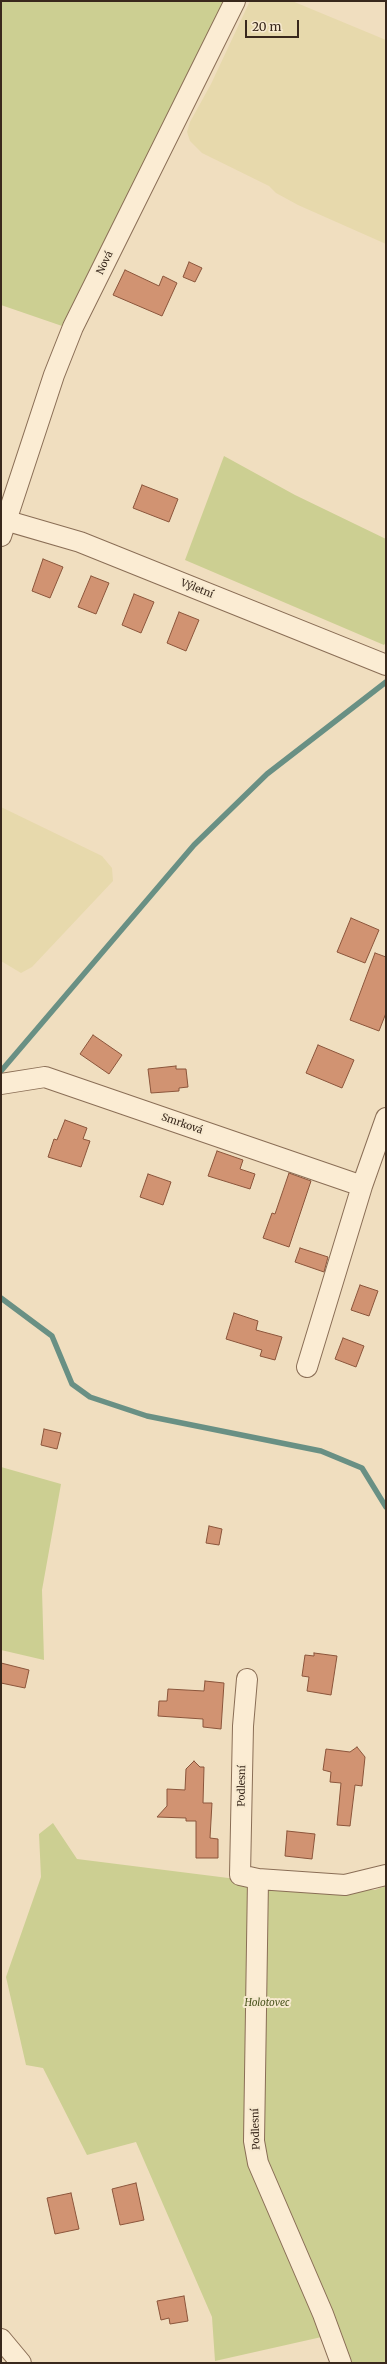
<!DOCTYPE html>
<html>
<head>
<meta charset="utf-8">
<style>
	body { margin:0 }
	#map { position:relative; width:387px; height:2364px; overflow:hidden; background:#f0debf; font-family:Merriweather,serif }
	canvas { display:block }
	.frame { position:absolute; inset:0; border:2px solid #39281c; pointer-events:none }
	.scale { position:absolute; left:245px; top:20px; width:54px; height:18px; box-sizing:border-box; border:2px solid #39281c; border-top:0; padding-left:5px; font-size:12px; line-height:14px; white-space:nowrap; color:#39281c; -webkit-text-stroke:3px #f7e9cf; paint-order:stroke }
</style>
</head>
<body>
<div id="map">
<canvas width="387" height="2364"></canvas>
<div class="frame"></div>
<div class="scale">20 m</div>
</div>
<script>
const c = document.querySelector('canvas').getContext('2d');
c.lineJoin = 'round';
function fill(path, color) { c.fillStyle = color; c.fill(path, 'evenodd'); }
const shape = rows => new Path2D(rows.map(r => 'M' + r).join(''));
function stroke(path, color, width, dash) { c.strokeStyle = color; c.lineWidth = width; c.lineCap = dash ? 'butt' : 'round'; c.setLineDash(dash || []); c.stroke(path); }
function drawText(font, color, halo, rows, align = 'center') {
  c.font = font + ' Merriweather,serif'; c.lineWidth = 4; c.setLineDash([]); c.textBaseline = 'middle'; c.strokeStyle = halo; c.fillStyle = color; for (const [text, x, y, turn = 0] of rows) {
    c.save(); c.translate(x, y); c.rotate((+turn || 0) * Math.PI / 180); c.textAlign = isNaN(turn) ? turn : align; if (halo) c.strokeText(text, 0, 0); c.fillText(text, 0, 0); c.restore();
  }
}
fill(shape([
	[250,1,292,1,386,40,386,244,298,205,276,193,269,186,202,153,190,141,187,132,190,122,211,84],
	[1,807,102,856,112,868,113,881,32,967,21,973,1,961]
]), '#e7d9ac');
fill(shape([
	[1,1,227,1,65,327,1,305],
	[224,456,295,495,386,539,386,642,384,645,185,560],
	[1,1467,61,1484,42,1590,44,1660,1,1650],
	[53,1823,77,1859,324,1890,375,1890,386,1886,386,2363,336,2363,326,2336,215,2361,212,2317,136,2142,87,2155,43,2068,26,2065,6,1977,41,1877,39,1834]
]), '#cccf92');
stroke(shape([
	[1,1071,194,845,267,774,386,682],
	[1,1298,52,1336,72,1384,90,1397,147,1416,321,1451,362,1468,386,1507]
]), '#699084', 5.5);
const building = shape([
	[189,262,202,268,195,282,183,277,189,262],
	[125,270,159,286,163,276,177,283,162,316,113,295,125,270],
	[142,485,178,499,169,522,133,508,142,485],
	[43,559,63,567,50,598,32,591,43,559],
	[91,576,109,583,96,614,78,607,91,576],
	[134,594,154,602,141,633,122,625,134,594],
	[179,612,199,620,186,651,167,643,179,612],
	[351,918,379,930,365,963,337,952,351,918],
	[375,953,386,957,386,1013,379,1031,350,1020,375,953],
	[93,1035,122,1055,109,1074,80,1054,93,1035],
	[318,1045,354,1060,342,1088,306,1073,318,1045],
	[176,1066,176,1069,186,1069,188,1087,179,1088,179,1091,151,1093,148,1069,176,1066],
	[65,1120,87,1128,83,1139,90,1141,81,1167,48,1157,54,1139,57,1140,65,1120],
	[217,1151,243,1160,240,1169,255,1174,250,1189,208,1176,217,1151],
	[289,1173,311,1181,289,1247,263,1238,272,1213,275,1214,289,1173],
	[148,1174,171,1182,163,1205,140,1197,148,1174],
	[300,1248,328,1257,324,1272,295,1262,300,1248],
	[360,1285,378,1291,369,1316,351,1310,360,1285],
	[234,1313,258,1321,256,1330,282,1337,275,1360,260,1356,262,1350,226,1339,234,1313],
	[343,1338,364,1346,356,1367,335,1359,343,1338],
	[44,1429,61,1433,57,1449,41,1445,44,1429],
	[209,1526,222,1529,219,1545,206,1543,209,1526],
	[314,1653,337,1656,331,1695,307,1691,309,1677,302,1676,305,1655,314,1656,314,1653],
	[1,1663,29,1670,25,1688,1,1683,1,1663],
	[205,1681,224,1683,221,1729,203,1727,203,1719,158,1716,159,1701,167,1701,168,1689,204,1691,205,1681],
	[357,1747,365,1757,362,1786,355,1785,350,1826,337,1825,341,1783,330,1782,331,1772,323,1770,326,1749,350,1752,357,1747],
	[194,1761,200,1767,204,1767,203,1803,212,1803,210,1838,218,1839,218,1858,196,1858,196,1821,186,1821,186,1818,157,1817,167,1806,167,1789,185,1790,186,1769,194,1761],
	[287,1831,315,1834,312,1859,285,1856,287,1831],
	[136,2183,144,2220,120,2225,112,2189,136,2183],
	[71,2193,79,2229,55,2234,47,2198,71,2193],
	[184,2296,188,2321,170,2324,169,2318,161,2320,157,2301,184,2296]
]);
fill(building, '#d19372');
stroke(building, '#8b553b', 1);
const minor = shape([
	[1,519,80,542,386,665],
	[1,536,54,375,73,327,235,1],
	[1,1084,45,1077,362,1186],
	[307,1367,362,1186,386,1118],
	[247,1679,243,1726,240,1875,258,1879],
	[1,2339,21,2363],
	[341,2363,323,2314,258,2163,254,2141,258,1879,345,1885,386,1875]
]);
stroke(minor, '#8a6e56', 22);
stroke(minor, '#fbecd3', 20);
drawText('10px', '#39281c', '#f7e9cf', [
	["Nová",105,263,-64],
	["Výletní",197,589,22],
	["Smrková",182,1124,19],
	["Podlesní",242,1786,-89],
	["Podlesní",256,2129,-92]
]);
drawText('italic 10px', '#4d5621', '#f7e9cf', [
	["Holotovec",267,2003]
]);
</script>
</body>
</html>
